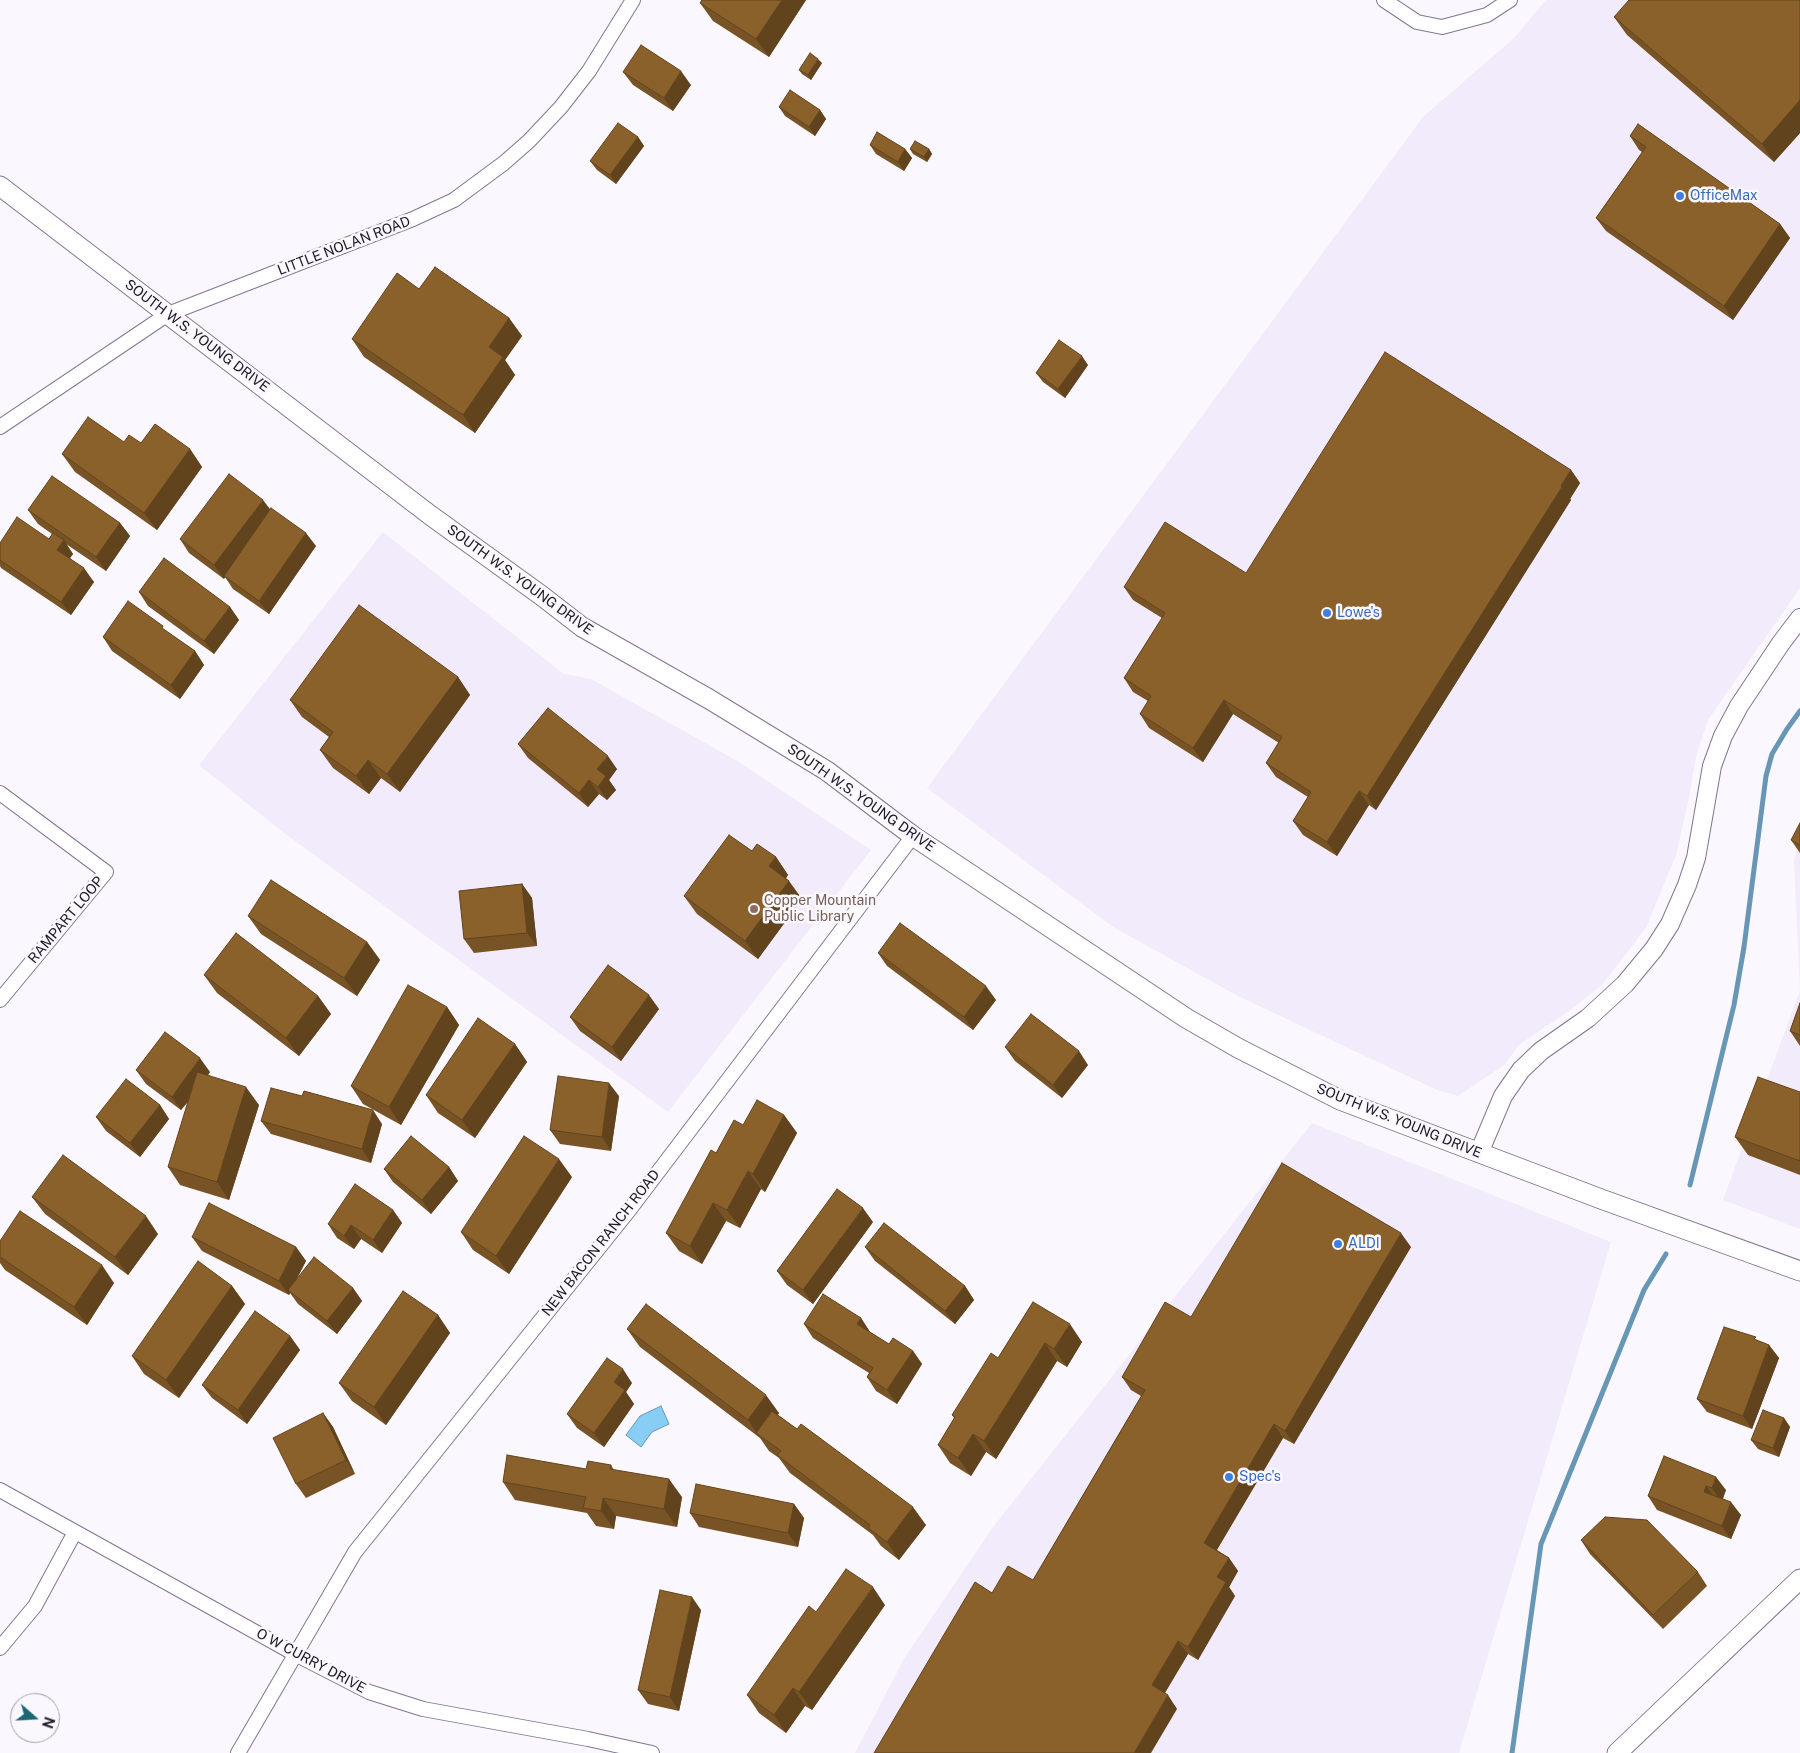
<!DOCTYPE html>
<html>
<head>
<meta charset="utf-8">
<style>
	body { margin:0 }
	#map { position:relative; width:1800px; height:1753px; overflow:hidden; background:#faf8fe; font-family:"Public Sans",sans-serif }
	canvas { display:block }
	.north { position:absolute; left:10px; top:1693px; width:50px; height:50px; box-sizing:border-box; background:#faf8fe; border:1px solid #a29ea7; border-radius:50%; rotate:109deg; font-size:14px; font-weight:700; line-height:20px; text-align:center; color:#1d1824 }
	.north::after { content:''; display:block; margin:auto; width:18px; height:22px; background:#1d6673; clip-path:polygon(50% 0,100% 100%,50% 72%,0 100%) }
</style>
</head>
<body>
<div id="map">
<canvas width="1800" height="1753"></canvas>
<div class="north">N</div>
</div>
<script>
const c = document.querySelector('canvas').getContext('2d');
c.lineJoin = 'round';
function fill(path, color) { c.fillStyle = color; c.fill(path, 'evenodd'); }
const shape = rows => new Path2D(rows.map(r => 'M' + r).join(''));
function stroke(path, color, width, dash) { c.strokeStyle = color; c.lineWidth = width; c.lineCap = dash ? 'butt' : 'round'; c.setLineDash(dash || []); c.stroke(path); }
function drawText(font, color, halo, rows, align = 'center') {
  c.font = font + ' "Public Sans",sans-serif'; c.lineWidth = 5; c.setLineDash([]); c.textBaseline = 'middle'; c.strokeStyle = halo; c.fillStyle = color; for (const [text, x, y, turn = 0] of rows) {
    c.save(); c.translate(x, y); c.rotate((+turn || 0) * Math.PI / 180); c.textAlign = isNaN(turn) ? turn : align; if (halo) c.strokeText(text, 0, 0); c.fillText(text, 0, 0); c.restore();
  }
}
fill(shape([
	[1546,0,1800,0,1800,588,1708,720,1696,757,1689,798,1676,855,1646,928,1602,985,1569,1011,1520,1044,1504,1065,1458,1096,1437,1090,1238,996,1113,927,927,788,1423,117,1514,38],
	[383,532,564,674,591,679,739,762,871,850,668,1112,284,833,199,765],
	[1800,824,1800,1229,1723,1200,1800,990,1794,862],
	[1312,1123,1611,1242,1459,1753,855,1753,905,1657,993,1527]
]), '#f2ebfb');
const water = shape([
	[661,1406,669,1424,652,1432,641,1447,626,1435,640,1416,661,1406]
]);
fill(water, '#88cdf4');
stroke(water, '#6897b6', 1);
stroke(shape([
	[1690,1185,1734,1005,1744,947,1766,776,1772,754,1787,729,1800,711],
	[1512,1753,1541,1544,1644,1290,1666,1254]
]), '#6897b6', 5);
const minor = shape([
	[1384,0,1417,22,1442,27,1487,15,1510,0],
	[0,427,168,314,413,219,454,200,504,163,529,141,561,107,589,71,633,0],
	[0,793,106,872,0,1000],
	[0,1490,295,1654,369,1692,423,1709,588,1739,652,1753],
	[0,1648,35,1606,75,1532],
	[238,1753,355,1552,630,1209,913,836]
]);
const tertiary = shape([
	[1479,1153,1503,1096,1521,1070,1541,1051,1588,1018,1625,984,1654,949,1670,924,1687,885,1696,858,1712,766,1723,736,1739,706,1781,643,1800,618]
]);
const secondary = shape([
	[0,186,430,515,542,596,582,627,709,699,827,771,913,836,1186,1018,1238,1048,1340,1100,1601,1199,1800,1271],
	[1617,1753,1800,1579]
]);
stroke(minor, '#827692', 16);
stroke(tertiary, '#827692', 20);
stroke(secondary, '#827692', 21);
stroke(minor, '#fff', 14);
stroke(tertiary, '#fff', 18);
stroke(secondary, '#fff', 19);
fill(shape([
	[702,0,806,0,769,57,713,21,700,3],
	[1800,0,1800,133,1774,162,1627,35,1614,17],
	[822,63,811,80,802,74,799,70],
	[623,72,691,85,673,111,633,85],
	[779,107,820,110,826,119,815,136,785,116],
	[1630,136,1780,224,1790,238,1733,320,1606,231,1596,218,1642,152,1639,150],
	[638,137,644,146,616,184,597,170,590,161],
	[870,145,905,149,912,158,904,171,876,154],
	[910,149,929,149,932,154,927,162,913,154],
	[419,289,509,318,522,336,505,360,515,375,475,433,364,357,352,339],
	[1088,365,1065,398,1043,382,1036,373],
	[124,442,141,443,190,449,202,467,157,530,75,472,62,454],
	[1571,470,1580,483,1570,499,1571,500,1376,810,1369,805,1337,856,1303,835,1293,821,1308,797,1276,777,1266,763,1279,743,1233,714,1203,762,1149,728,1140,714,1148,701,1133,692,1124,678,1162,618,1133,600,1124,587,1246,573],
	[270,509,316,546,269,614,233,589,225,577,224,579,189,553,180,539],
	[28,510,120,523,130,536,106,571,66,544,73,554,70,558,94,582,71,615,1,568,0,566,0,543,49,539,52,534,38,524],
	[139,592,230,607,239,620,214,654,148,606],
	[167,632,195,651,204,665,180,699,112,651,103,637],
	[458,677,470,695,400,792,381,778,369,794,333,768,320,750,329,737,302,717,290,700],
	[518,744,617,769,609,780,616,790,607,800,599,794,588,807,528,758],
	[1791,840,1800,845,1800,853],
	[752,851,776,857,788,875,786,878,802,899,758,959,697,914,684,896],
	[522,884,532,898,537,946,474,953,464,939],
	[248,916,367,942,380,960,357,996,261,934],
	[878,953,996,1000,973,1030,887,966],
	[204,975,318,996,331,1014,299,1056,217,993],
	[1800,1003,1800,1046,1790,1031],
	[447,1007,459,1025,401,1125,363,1104,351,1086],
	[659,1009,621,1061,580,1031,570,1017],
	[515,1044,527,1062,475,1138,438,1113,426,1095],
	[1005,1047,1088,1065,1062,1098,1015,1061],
	[136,1070,210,1072,208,1075,259,1105,229,1200,180,1185,168,1167,188,1102,181,1110,146,1084],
	[1800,1092,1800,1175,1748,1155,1735,1137],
	[619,1096,611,1151,560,1144,550,1130],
	[160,1105,169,1119,140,1157,106,1131,96,1117],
	[784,1115,797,1133,765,1192,761,1189,740,1228,726,1221,702,1264,679,1251,666,1233,716,1153,743,1125],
	[261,1121,382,1124,371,1163,271,1134],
	[449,1167,458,1181,431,1214,393,1182,384,1169],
	[572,1177,509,1274,473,1250,461,1232],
	[32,1197,158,1234,128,1275,45,1214],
	[393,1210,402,1223,382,1253,361,1239,354,1249,337,1238,328,1224],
	[873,1222,813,1304,787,1285,777,1271],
	[192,1237,296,1247,306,1261,296,1280,353,1288,362,1301,337,1334,298,1304,290,1293,289,1295,202,1251],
	[0,1241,114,1283,87,1325,5,1270,0,1263],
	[865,1247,965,1286,974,1300,955,1324,875,1261],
	[1411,1247,1294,1444,1283,1438,1217,1550,1229,1558,1238,1571,1229,1587,1235,1596,1198,1660,1188,1654,1165,1693,1177,1709,992,1593,1033,1580,1141,1396,1131,1390,1122,1377,1191,1317],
	[232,1286,245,1304,179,1398,144,1374,132,1356],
	[1033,1302,1082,1342,1067,1367,1057,1361,996,1459,986,1452,971,1476,950,1463,938,1445,954,1418,952,1415,998,1358],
	[438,1315,450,1333,386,1425,352,1401,339,1383],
	[861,1318,870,1332,889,1344,913,1351,922,1364,897,1404,876,1391,867,1377,869,1373,813,1338,804,1324],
	[627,1329,779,1413,778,1415,926,1525,899,1560,881,1546,873,1535,790,1473,779,1458,769,1451,760,1438,640,1347],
	[290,1336,300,1350,247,1424,212,1398,202,1385],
	[1759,1341,1769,1345,1779,1358,1752,1429,1707,1412,1697,1399],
	[632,1383,626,1392,634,1404,604,1447,577,1428,567,1414],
	[323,1413,333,1427,355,1474,306,1498,296,1484],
	[1784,1418,1790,1427,1779,1457,1758,1449,1751,1440],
	[1664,1456,1726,1490,1723,1499,1741,1515,1731,1539,1657,1510,1648,1496],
	[611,1465,614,1470,682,1497,677,1527,616,1516,614,1529,596,1526,587,1513,515,1500,503,1482],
	[794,1504,804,1518,798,1547,699,1527,690,1513],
	[1581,1540,1698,1572,1707,1586,1663,1629,1590,1554],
	[885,1605,812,1710,805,1706,786,1733,759,1713,747,1695,816,1612],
	[701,1610,679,1711,648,1704,638,1690]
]), '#785325');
fill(shape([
	[782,0,806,0,769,57,756,39],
	[818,59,822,63,811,80,808,75],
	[681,71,691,85,673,111,664,98],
	[1800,100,1800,133,1774,162,1762,144],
	[820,110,826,119,815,136,809,127],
	[638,137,644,146,616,184,610,175],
	[905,149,912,158,904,171,898,162],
	[929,149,932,154,927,162,924,157],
	[1780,224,1790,238,1733,320,1724,306],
	[509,318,522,336,505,360,515,375,475,433,463,415,489,347],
	[1082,356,1088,365,1065,398,1058,389],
	[190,449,202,467,157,530,144,513],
	[1571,470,1580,483,1570,499,1571,500,1376,810,1367,796],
	[263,500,273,513,224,576,225,577,224,579,214,565],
	[120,523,130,536,106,571,96,557],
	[306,533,316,546,269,614,259,601],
	[64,540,73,554,66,563,57,550],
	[84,568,94,582,71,615,61,602],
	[230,607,239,620,214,654,204,641],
	[195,651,204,665,180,699,171,685],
	[458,677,470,695,400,792,387,774],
	[1224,700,1233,714,1203,762,1193,748],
	[608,756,617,769,609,780,616,790,607,800,598,787,597,769],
	[368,760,381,778,369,794,356,776],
	[589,780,599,794,588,807,579,793],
	[1359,791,1369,805,1337,856,1327,842],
	[776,857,788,875,782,884,769,866],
	[789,881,802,899,758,959,745,941],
	[522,884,532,898,537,946,527,933],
	[367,942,380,960,357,996,344,978],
	[986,986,996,1000,973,1030,964,1017],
	[649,995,659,1009,621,1061,612,1047],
	[318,996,331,1014,299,1056,286,1038],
	[447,1007,459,1025,401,1125,389,1107],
	[515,1044,527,1062,475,1138,462,1120],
	[1079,1051,1088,1065,1062,1098,1053,1085],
	[200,1058,210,1072,181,1110,172,1097],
	[609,1083,619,1096,611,1151,602,1137],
	[246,1087,259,1105,229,1200,217,1182],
	[160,1105,169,1119,140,1157,130,1143],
	[373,1110,382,1124,371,1163,362,1149],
	[784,1115,797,1133,765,1192,753,1174],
	[559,1159,572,1177,509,1274,496,1256],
	[449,1167,458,1181,431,1214,422,1200],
	[748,1171,761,1189,740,1228,727,1210],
	[713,1203,726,1221,702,1264,690,1246],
	[863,1208,873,1222,813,1304,803,1290],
	[393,1210,402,1223,382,1253,373,1240],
	[146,1216,158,1234,128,1275,115,1257],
	[351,1225,361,1239,354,1249,344,1236],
	[1401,1233,1411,1247,1294,1444,1285,1431],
	[296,1247,306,1261,290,1292,288,1290,290,1293,289,1295,279,1281],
	[102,1265,114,1283,87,1325,74,1307],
	[232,1286,245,1304,179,1398,166,1380],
	[965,1286,974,1300,955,1324,945,1311],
	[353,1288,362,1301,337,1334,327,1321],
	[438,1315,450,1333,386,1425,374,1407],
	[861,1318,870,1332,866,1338,857,1324],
	[1070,1324,1082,1342,1067,1367,1054,1349],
	[290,1336,300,1350,247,1424,238,1410],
	[1045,1343,1057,1361,996,1459,984,1441],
	[1769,1345,1779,1358,1752,1429,1743,1416],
	[913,1351,922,1364,897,1404,887,1390],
	[623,1369,632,1383,626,1392,634,1404,604,1447,594,1433,614,1382],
	[766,1395,779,1413,761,1436,756,1433,760,1438,748,1420],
	[323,1413,333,1427,355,1474,346,1460],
	[1784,1418,1790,1427,1779,1457,1773,1448],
	[1274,1424,1283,1438,1213,1556,1204,1543],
	[973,1434,986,1452,971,1476,958,1458],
	[1716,1477,1726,1490,1721,1502,1712,1488],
	[669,1479,682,1497,677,1527,664,1509],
	[1706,1486,1716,1499,1704,1492],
	[603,1498,616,1516,614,1529,601,1511],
	[1731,1502,1741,1515,1731,1539,1722,1526],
	[794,1504,804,1518,798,1547,788,1533],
	[913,1507,926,1525,899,1560,887,1542],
	[1229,1558,1238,1571,1229,1587,1235,1596,1198,1660,1188,1647,1217,1577],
	[873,1587,885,1605,812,1710,799,1692],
	[692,1597,701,1610,679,1711,670,1697],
	[1178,1641,1188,1654,1161,1699,1152,1685],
	[793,1688,805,1706,786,1733,774,1715],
	[1168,1695,1177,1709,1151,1753,1134,1753]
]), '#61441e');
const building = shape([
	[702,0,782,0,756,39,700,3,702,0],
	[1629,0,1800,0,1800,100,1762,144,1614,17,1629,0],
	[641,45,681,71,664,98,623,72,641,45],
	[810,53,818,59,808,75,799,70,810,53],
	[790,90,820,110,809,127,779,107,790,90],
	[618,123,638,137,610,175,590,161,618,123],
	[1638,124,1780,224,1724,306,1596,218,1646,147,1630,136,1638,124],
	[877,132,905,149,898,162,870,145,877,132],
	[915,141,929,149,924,157,910,149,915,141],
	[435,267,509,318,489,347,503,357,463,415,352,339,397,273,419,289,435,267],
	[1059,340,1082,356,1058,389,1036,373,1059,340],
	[1385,352,1571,470,1561,486,1562,487,1367,796,1359,791,1327,842,1293,821,1311,792,1266,763,1282,737,1224,700,1193,748,1140,714,1151,696,1124,678,1165,613,1124,587,1165,522,1246,573,1385,352],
	[88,417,124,442,129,435,141,443,155,424,190,449,144,513,62,454,88,417],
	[229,474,263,500,214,565,180,539,229,474],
	[52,476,120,523,96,557,28,510,52,476],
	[271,508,306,533,259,601,224,576,271,508],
	[17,517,49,539,53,533,64,540,57,550,84,568,61,602,0,560,0,543,17,517],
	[164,558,230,607,204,641,139,592,164,558],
	[128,601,163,626,162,628,195,651,171,685,103,637,128,601],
	[359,605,458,677,387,774,368,760,356,776,320,750,333,732,290,700,359,605],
	[548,708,608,756,597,769,606,776,598,787,589,780,579,793,518,744,548,708],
	[1800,823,1800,845,1791,840,1800,823],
	[729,835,752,851,757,844,776,857,769,866,789,881,745,941,684,896,729,835],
	[271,880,367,942,344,978,248,916,271,880],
	[522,884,527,933,464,939,459,891,522,884],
	[900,923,986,986,964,1017,878,953,900,923],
	[236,933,318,996,286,1038,204,975,236,933],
	[608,965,649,995,612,1047,570,1017,608,965],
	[408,985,447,1007,389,1107,351,1086,408,985],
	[1800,1003,1800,1035,1790,1031,1800,1003],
	[1031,1014,1079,1051,1053,1085,1005,1047,1031,1014],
	[478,1018,515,1044,462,1120,426,1095,478,1018],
	[165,1032,200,1058,172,1097,136,1070,165,1032],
	[197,1072,246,1087,217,1182,168,1167,197,1072],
	[558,1076,609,1083,602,1137,550,1130,558,1076],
	[1758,1077,1800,1092,1800,1161,1735,1137,1758,1077],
	[126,1079,160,1105,130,1143,96,1117,126,1079],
	[271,1088,302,1096,304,1091,373,1110,362,1149,261,1121,271,1088],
	[757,1100,784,1115,753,1174,748,1171,727,1210,713,1203,690,1246,666,1233,711,1150,716,1153,734,1120,743,1125,757,1100],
	[411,1136,449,1167,422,1200,384,1169,411,1136],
	[524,1136,559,1159,496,1256,461,1232,524,1136],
	[63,1155,146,1216,115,1257,32,1197,63,1155],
	[1282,1163,1401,1233,1285,1431,1274,1424,1204,1543,1229,1558,1217,1577,1226,1582,1188,1647,1178,1641,1152,1685,1168,1695,1134,1753,874,1753,975,1582,992,1593,1008,1566,1033,1580,1145,1390,1122,1377,1165,1302,1191,1317,1282,1163],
	[355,1184,393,1210,373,1240,351,1225,344,1236,328,1224,355,1184],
	[837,1189,863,1208,803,1290,777,1271,837,1189],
	[209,1203,296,1247,279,1281,192,1237,209,1203],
	[20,1211,102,1265,74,1307,0,1257,0,1241,20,1211],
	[884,1223,965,1286,945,1311,865,1247,884,1223],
	[314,1257,353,1288,327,1321,288,1290,314,1257],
	[198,1261,232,1286,166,1380,132,1356,198,1261],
	[403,1291,438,1315,374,1407,339,1383,403,1291],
	[823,1294,861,1318,857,1324,889,1344,893,1338,913,1351,887,1390,867,1377,873,1368,804,1324,823,1294],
	[1033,1302,1070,1324,1054,1349,1045,1343,984,1441,973,1434,958,1458,938,1445,955,1417,952,1415,991,1353,998,1358,1033,1302],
	[646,1304,766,1395,748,1420,627,1329,646,1304],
	[255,1311,290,1336,238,1410,202,1385,255,1311],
	[1724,1327,1756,1337,1754,1339,1769,1345,1743,1416,1697,1399,1724,1327],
	[607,1358,623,1369,614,1382,625,1390,594,1433,567,1414,607,1358],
	[1763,1410,1784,1418,1773,1448,1751,1440,1763,1410],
	[772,1411,797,1429,801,1424,913,1507,887,1542,868,1528,870,1525,777,1455,781,1451,756,1433,772,1411],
	[323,1413,346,1460,296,1484,273,1438,323,1413],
	[507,1455,586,1469,588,1461,611,1465,610,1469,669,1479,664,1509,603,1498,601,1511,583,1508,586,1497,503,1482,507,1455],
	[1664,1456,1716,1477,1712,1488,1706,1486,1704,1492,1731,1502,1722,1526,1648,1496,1664,1456],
	[696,1484,794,1504,788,1533,690,1513,696,1484],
	[1605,1517,1647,1520,1698,1572,1653,1615,1581,1540,1605,1517],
	[846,1569,873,1587,799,1692,793,1688,774,1715,747,1695,809,1606,816,1612,846,1569],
	[660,1590,692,1597,670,1697,638,1690,660,1590]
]);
fill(building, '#8b612b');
stroke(building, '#61441e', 1);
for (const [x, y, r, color] of [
	[1680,196,5,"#3f7fe0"],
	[1327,613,5,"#3f7fe0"],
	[754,909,5,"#8d6e63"],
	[1338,1244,5,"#3f7fe0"],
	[1229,1477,5,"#3f7fe0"]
]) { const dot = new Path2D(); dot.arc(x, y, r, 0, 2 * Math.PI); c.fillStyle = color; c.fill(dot); stroke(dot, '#faf8fe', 2); }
drawText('14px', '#366cbe', '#faf8fe', [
	["OfficeMax",1690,196],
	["Lowe's",1337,613],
	["ALDI",1348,1244],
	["Spec's",1239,1477]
], 'left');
drawText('14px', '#1d1824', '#faf8fe', [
	["LITTLE NOLAN ROAD",344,246,-21],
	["SOUTH W.S. YOUNG DRIVE",197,336,37],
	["SOUTH W.S. YOUNG DRIVE",520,580,36],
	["SOUTH W.S. YOUNG DRIVE",861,798,35],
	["RAMPART LOOP",66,920,-50],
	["SOUTH W.S. YOUNG DRIVE",1399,1121,22],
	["NEW BACON RANCH ROAD",601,1243,-52],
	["O W CURRY DRIVE",311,1661,28]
]);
drawText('14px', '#785e54', '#faf8fe', [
	["Copper Mountain",764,901],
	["Public Library",764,917]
], 'left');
</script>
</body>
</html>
